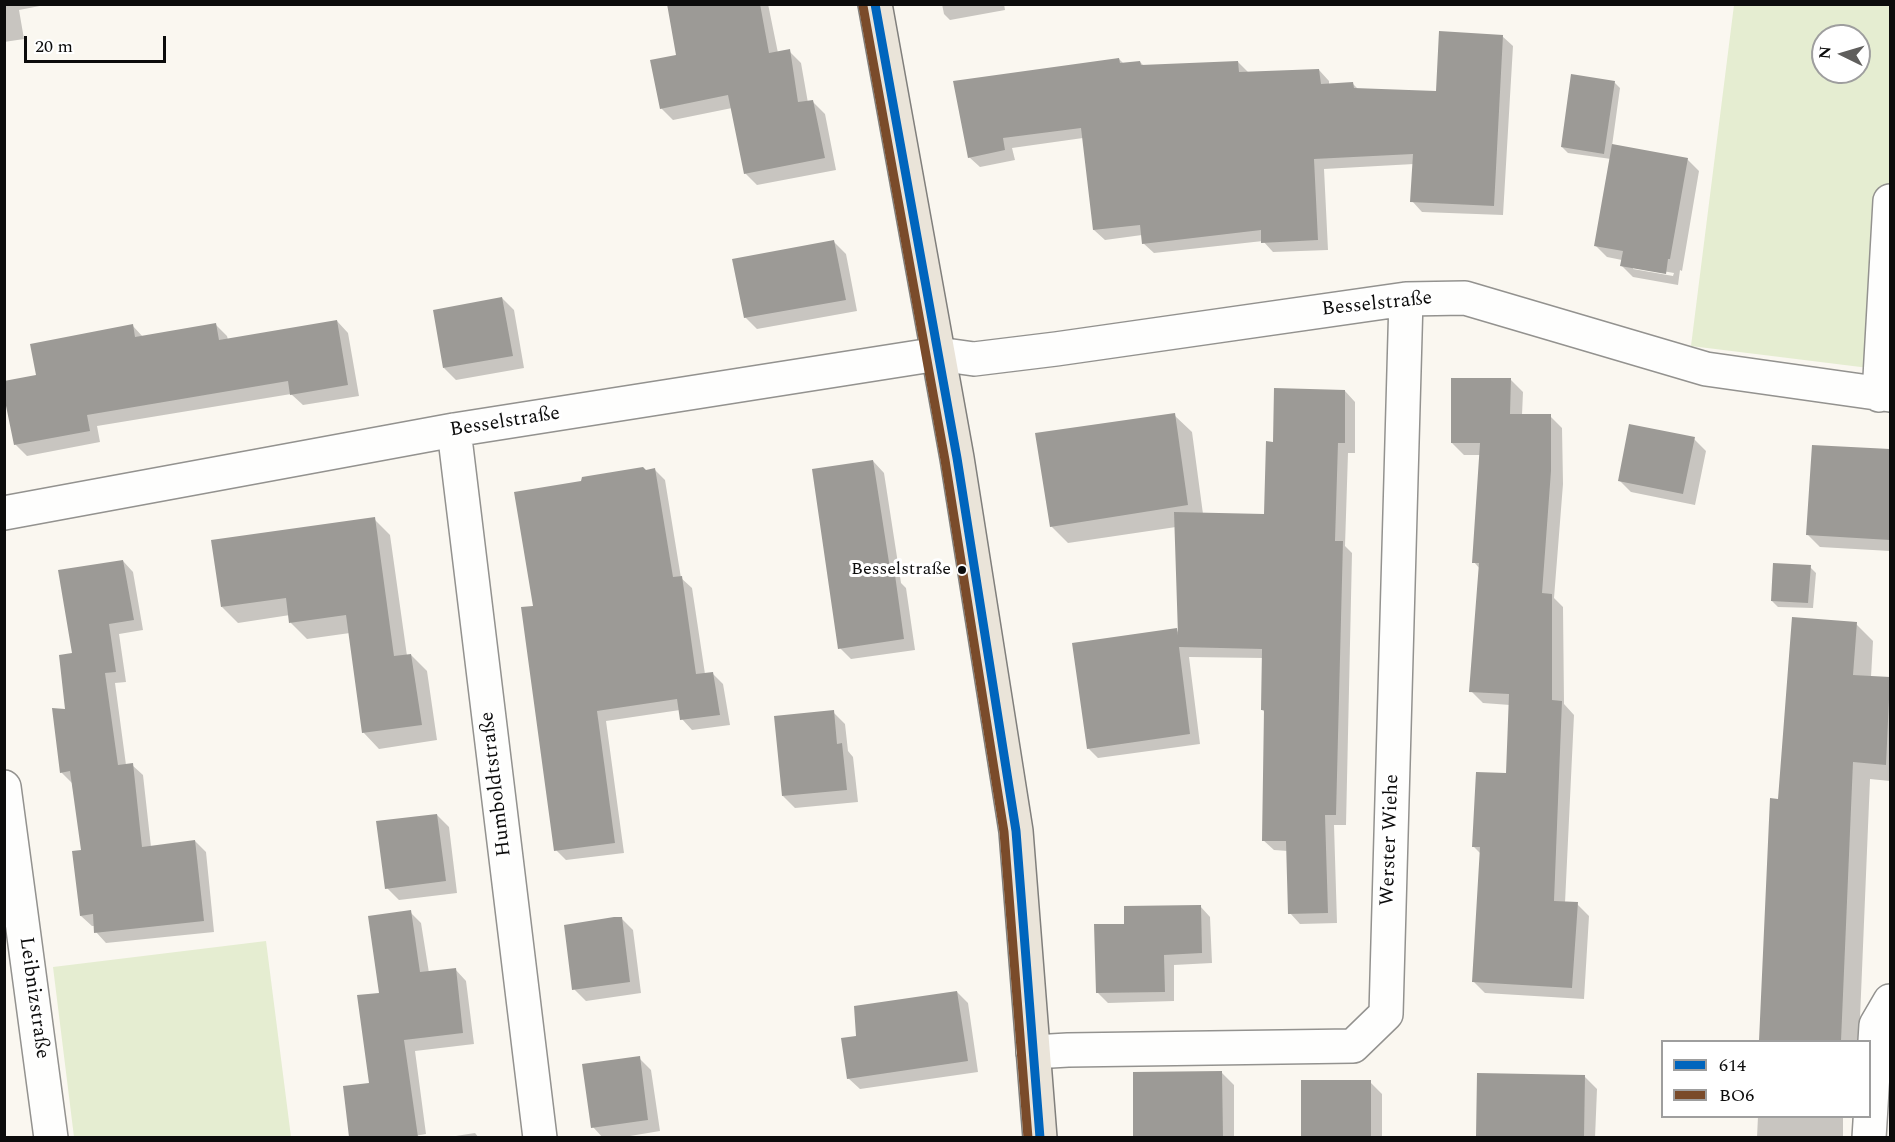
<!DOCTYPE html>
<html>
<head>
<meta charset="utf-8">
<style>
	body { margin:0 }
	#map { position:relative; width:1895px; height:1142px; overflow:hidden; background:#faf7f0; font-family:Spectral,serif }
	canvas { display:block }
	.frame { position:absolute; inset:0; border:6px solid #0c0c0c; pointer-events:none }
	.legend { position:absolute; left:1661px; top:1040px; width:210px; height:78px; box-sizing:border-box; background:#fff; border:2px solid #9e9e9e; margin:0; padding:8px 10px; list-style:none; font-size:18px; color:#0c0c0c }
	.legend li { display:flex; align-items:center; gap:12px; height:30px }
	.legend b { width:30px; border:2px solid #9e9e9e }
	.north { position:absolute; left:1811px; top:24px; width:60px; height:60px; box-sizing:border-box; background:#fff; border:2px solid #9e9e9e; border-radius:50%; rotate:275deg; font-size:16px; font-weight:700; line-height:24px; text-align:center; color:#0c0c0c }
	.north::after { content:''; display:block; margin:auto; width:21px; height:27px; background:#5f5e5c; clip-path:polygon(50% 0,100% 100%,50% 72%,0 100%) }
	.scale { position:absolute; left:24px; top:36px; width:142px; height:27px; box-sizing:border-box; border:3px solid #0c0c0c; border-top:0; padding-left:8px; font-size:18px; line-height:21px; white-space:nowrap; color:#0c0c0c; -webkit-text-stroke:4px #fff; paint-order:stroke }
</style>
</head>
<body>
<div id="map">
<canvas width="1895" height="1142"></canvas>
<div class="frame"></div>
<ul class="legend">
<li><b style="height:8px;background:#0065bd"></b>614</li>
<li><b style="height:8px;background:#7a4b2a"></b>BO6</li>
</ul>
<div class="north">N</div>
<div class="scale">20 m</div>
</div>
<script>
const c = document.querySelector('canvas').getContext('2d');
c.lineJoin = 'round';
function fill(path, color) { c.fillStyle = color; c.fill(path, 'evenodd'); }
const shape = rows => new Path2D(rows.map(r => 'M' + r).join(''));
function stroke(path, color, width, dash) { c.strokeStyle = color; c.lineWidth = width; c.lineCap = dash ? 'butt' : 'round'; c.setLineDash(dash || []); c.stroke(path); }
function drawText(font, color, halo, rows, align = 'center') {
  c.font = font + ' Spectral,serif'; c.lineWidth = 6; c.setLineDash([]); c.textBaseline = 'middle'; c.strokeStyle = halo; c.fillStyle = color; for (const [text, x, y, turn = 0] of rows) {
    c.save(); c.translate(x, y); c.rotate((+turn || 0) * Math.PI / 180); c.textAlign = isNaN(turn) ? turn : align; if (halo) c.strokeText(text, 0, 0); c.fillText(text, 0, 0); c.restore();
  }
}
fill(shape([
	[1734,5,1890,5,1890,271,1885,370,1691,346],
	[1823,36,1859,36,1859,72,1823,72],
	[266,941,291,1137,74,1137,53,967]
]), '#e5edd1');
fill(shape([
	[4,4,50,4,19,10,24,39,4,42],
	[668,4,768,4,778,53,789,51,801,63,808,103,813,102,825,114,836,170,757,185,745,173,732,108,673,120,661,108,678,56],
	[942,4,1004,4,1005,10,950,20,944,14],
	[1502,36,1513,46,1503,215,1422,212,1412,201,1414,164,1324,169,1328,250,1273,252,1263,241,1154,253,1143,243,1142,235,1105,240,1094,230,1083,138,1012,148,1015,160,980,167,969,157,1119,59,1124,64,1140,62,1145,67,1238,62,1249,73,1319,70,1329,81,1329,85,1353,84,1358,89,1437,93],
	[1614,82,1620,88,1612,146,1687,159,1699,171,1682,271,1680,270,1678,285,1633,277,1621,265,1622,260,1607,257,1595,245,1611,159,1568,153,1562,147],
	[1633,266,1674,273,1673,276,1633,269],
	[834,242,846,254,857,311,757,329,745,317],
	[502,298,514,310,524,368,456,380,444,368],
	[337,321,348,333,359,396,303,405,291,394,97,426,100,442,27,456,15,444,37,376,132,325,143,337,215,324,227,336,228,340],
	[1511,380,1523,392,1522,415,1550,416,1562,428,1563,484,1554,598,1563,607,1564,704,1574,715,1565,903,1577,904,1589,916,1584,999,1485,993,1473,981,1481,854,1473,846,1508,775,1510,705,1483,703,1471,691,1480,569,1474,562,1480,455,1464,455,1452,443],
	[1345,391,1355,402,1355,453,1348,453,1345,546,1352,553,1346,825,1334,825,1337,923,1300,924,1290,913,1288,851,1274,850,1263,840,1266,713,1262,710,1264,658,1189,657,1200,744,1098,758,1088,748,1176,630,1179,633,1176,527,1068,543,1051,526,1174,415,1192,432,1203,514,1266,516,1274,443],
	[1694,439,1706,451,1695,505,1631,492,1619,480],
	[1813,446,1890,451,1890,551,1820,547,1808,535],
	[873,461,884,473,901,583,906,588,915,650,851,659,840,648],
	[655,470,665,480,681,578,692,588,705,674,712,673,723,684,730,725,692,730,682,719,680,710,606,721,624,853,566,860,556,850,535,607,646,471],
	[374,519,390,535,407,656,411,655,427,671,437,740,379,749,363,732,350,633,307,639,291,623,290,615,238,623,222,607],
	[123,561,133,572,143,630,119,634,126,682,115,683,126,765,132,765,143,775,151,847,195,841,206,852,214,932,106,943,96,932,95,926,92,926,81,916,83,851,72,783,61,772,74,655],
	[1810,567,1816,573,1813,608,1778,607,1772,601],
	[1856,624,1873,641,1871,677,1890,679,1890,781,1870,779,1859,1042,1761,1042,1771,800,1779,800],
	[833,712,845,724,848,751,853,757,858,802,795,808,783,796],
	[437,815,449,827,457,893,399,900,387,888],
	[1200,906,1210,917,1212,963,1174,965,1174,1001,1108,1003,1098,993,1125,925],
	[410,912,421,923,429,973,455,969,466,981,474,1044,415,1051,426,1134,403,1138,355,1138,350,1132,370,1084,381,994],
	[621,918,633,930,641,993,586,1001,574,989],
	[957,992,968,1003,978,1072,860,1089,848,1078,857,1037],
	[639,1058,651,1070,660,1131,618,1138,603,1138,593,1127],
	[1222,1073,1234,1085,1234,1138,1135,1138,1135,1074],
	[1479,1074,1585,1077,1597,1089,1595,1138,1477,1138],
	[1302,1082,1370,1082,1382,1094,1382,1138,1302,1138],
	[1758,1116,1843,1116,1843,1138,1757,1138],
	[475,1133,479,1138,443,1138]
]), '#0003');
fill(shape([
	[667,4,760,4,769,53,790,49,798,102,813,100,825,158,744,174,728,95,660,109,650,60,676,55],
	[1439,31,1503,35,1494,206,1410,202,1413,154,1314,159,1318,240,1261,243,1261,230,1142,244,1140,225,1093,230,1081,128,1003,138,1005,150,968,158,953,81,1119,58,1120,63,1140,61,1141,65,1238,61,1239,72,1319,69,1321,84,1353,82,1354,88,1436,91],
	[1571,74,1615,81,1604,154,1561,147],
	[1612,144,1688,158,1670,259,1668,259,1666,274,1620,266,1623,251,1594,246],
	[834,240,846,300,744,318,732,259],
	[502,297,513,356,443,368,433,310],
	[337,320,348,385,290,395,288,381,87,415,90,431,14,445,4,396,4,381,36,375,30,344,133,324,135,337,216,323,219,340],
	[1451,378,1511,378,1510,414,1551,414,1551,471,1542,593,1552,594,1552,700,1562,701,1554,901,1578,902,1572,988,1472,982,1480,847,1472,847,1476,772,1506,773,1509,694,1469,692,1479,563,1472,563,1480,443,1451,443],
	[1274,388,1345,390,1345,443,1338,443,1335,541,1343,541,1336,815,1325,815,1328,913,1288,914,1286,841,1262,841,1264,710,1261,710,1262,649,1179,647,1190,734,1087,749,1072,643,1177,628,1178,635,1174,512,1264,514,1266,441,1273,442],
	[1175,413,1188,505,1050,527,1035,433],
	[1629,424,1695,437,1683,494,1618,481],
	[1812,445,1890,449,1890,540,1806,535],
	[873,460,891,575,895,575,904,639,838,649,812,469],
	[643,467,646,470,655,468,673,577,682,576,696,674,713,672,720,715,680,720,677,699,597,711,615,843,554,851,521,607,533,606,514,492,581,481,582,477],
	[375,517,394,656,411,654,422,725,362,733,346,615,289,623,286,598,221,607,211,540],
	[123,560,134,620,109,624,116,672,105,673,118,765,133,763,142,847,195,840,204,921,94,933,93,914,80,916,72,851,81,850,70,771,60,773,52,708,65,709,59,655,72,653,58,570],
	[1773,563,1811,565,1808,603,1771,601],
	[1792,617,1857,622,1853,675,1890,677,1886,765,1853,762,1841,1041,1759,1041,1770,798,1778,799],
	[834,710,837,744,842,743,847,790,782,796,774,716],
	[437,814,446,881,385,889,376,821],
	[1201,905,1202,953,1164,955,1165,992,1096,993,1094,924,1124,924,1124,906],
	[411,910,420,972,456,968,463,1033,404,1040,418,1137,349,1137,343,1086,369,1083,357,995,379,993,368,916],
	[614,917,622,917,630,982,572,990,564,925],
	[957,991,968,1061,847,1079,841,1038,856,1036,854,1006],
	[640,1056,648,1120,591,1128,582,1064],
	[1222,1071,1223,1137,1133,1137,1133,1072],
	[1477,1073,1585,1075,1584,1137,1476,1137],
	[1301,1080,1371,1080,1371,1137,1301,1137]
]), '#9c9a96');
const minor = shape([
	[1879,395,1890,201],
	[454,430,540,1138],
	[4,513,454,430,938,354,974,359,1056,349,1406,299,1465,298,1706,369,1890,395],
	[4,787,51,1138],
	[1033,1052,1068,1050,1353,1046,1386,1014,1406,299],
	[1869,1138,1876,1025,1890,1001]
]);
const major = shape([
	[875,4,957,458,1016,831,1040,1138]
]);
stroke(minor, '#93928f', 36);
stroke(major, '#807f7c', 36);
stroke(minor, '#fefefd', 33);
stroke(major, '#eae4d9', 33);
stroke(shape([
	[875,4,957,458,1016,831,1040,1138]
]), '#0065bd', 9);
stroke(shape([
	[863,6,945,460,1004,832,1028,1138]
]), '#7a4b2a', 9);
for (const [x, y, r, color] of [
	[962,570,5,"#0c0c0c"]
]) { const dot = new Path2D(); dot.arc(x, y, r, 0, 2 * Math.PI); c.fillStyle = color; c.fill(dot); stroke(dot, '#fff', 2); }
drawText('18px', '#0c0c0c', '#fff', [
	["Besselstraße",951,570]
], 'right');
drawText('20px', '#0c0c0c', '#fff', [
	["Besselstraße",1377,305,-6],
	["Besselstraße",505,423,-9],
	["Humboldtstraße",497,784,-97],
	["Werster Wiehe",1391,840,-88],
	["Leibnizstraße",33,998,82]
]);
</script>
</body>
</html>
